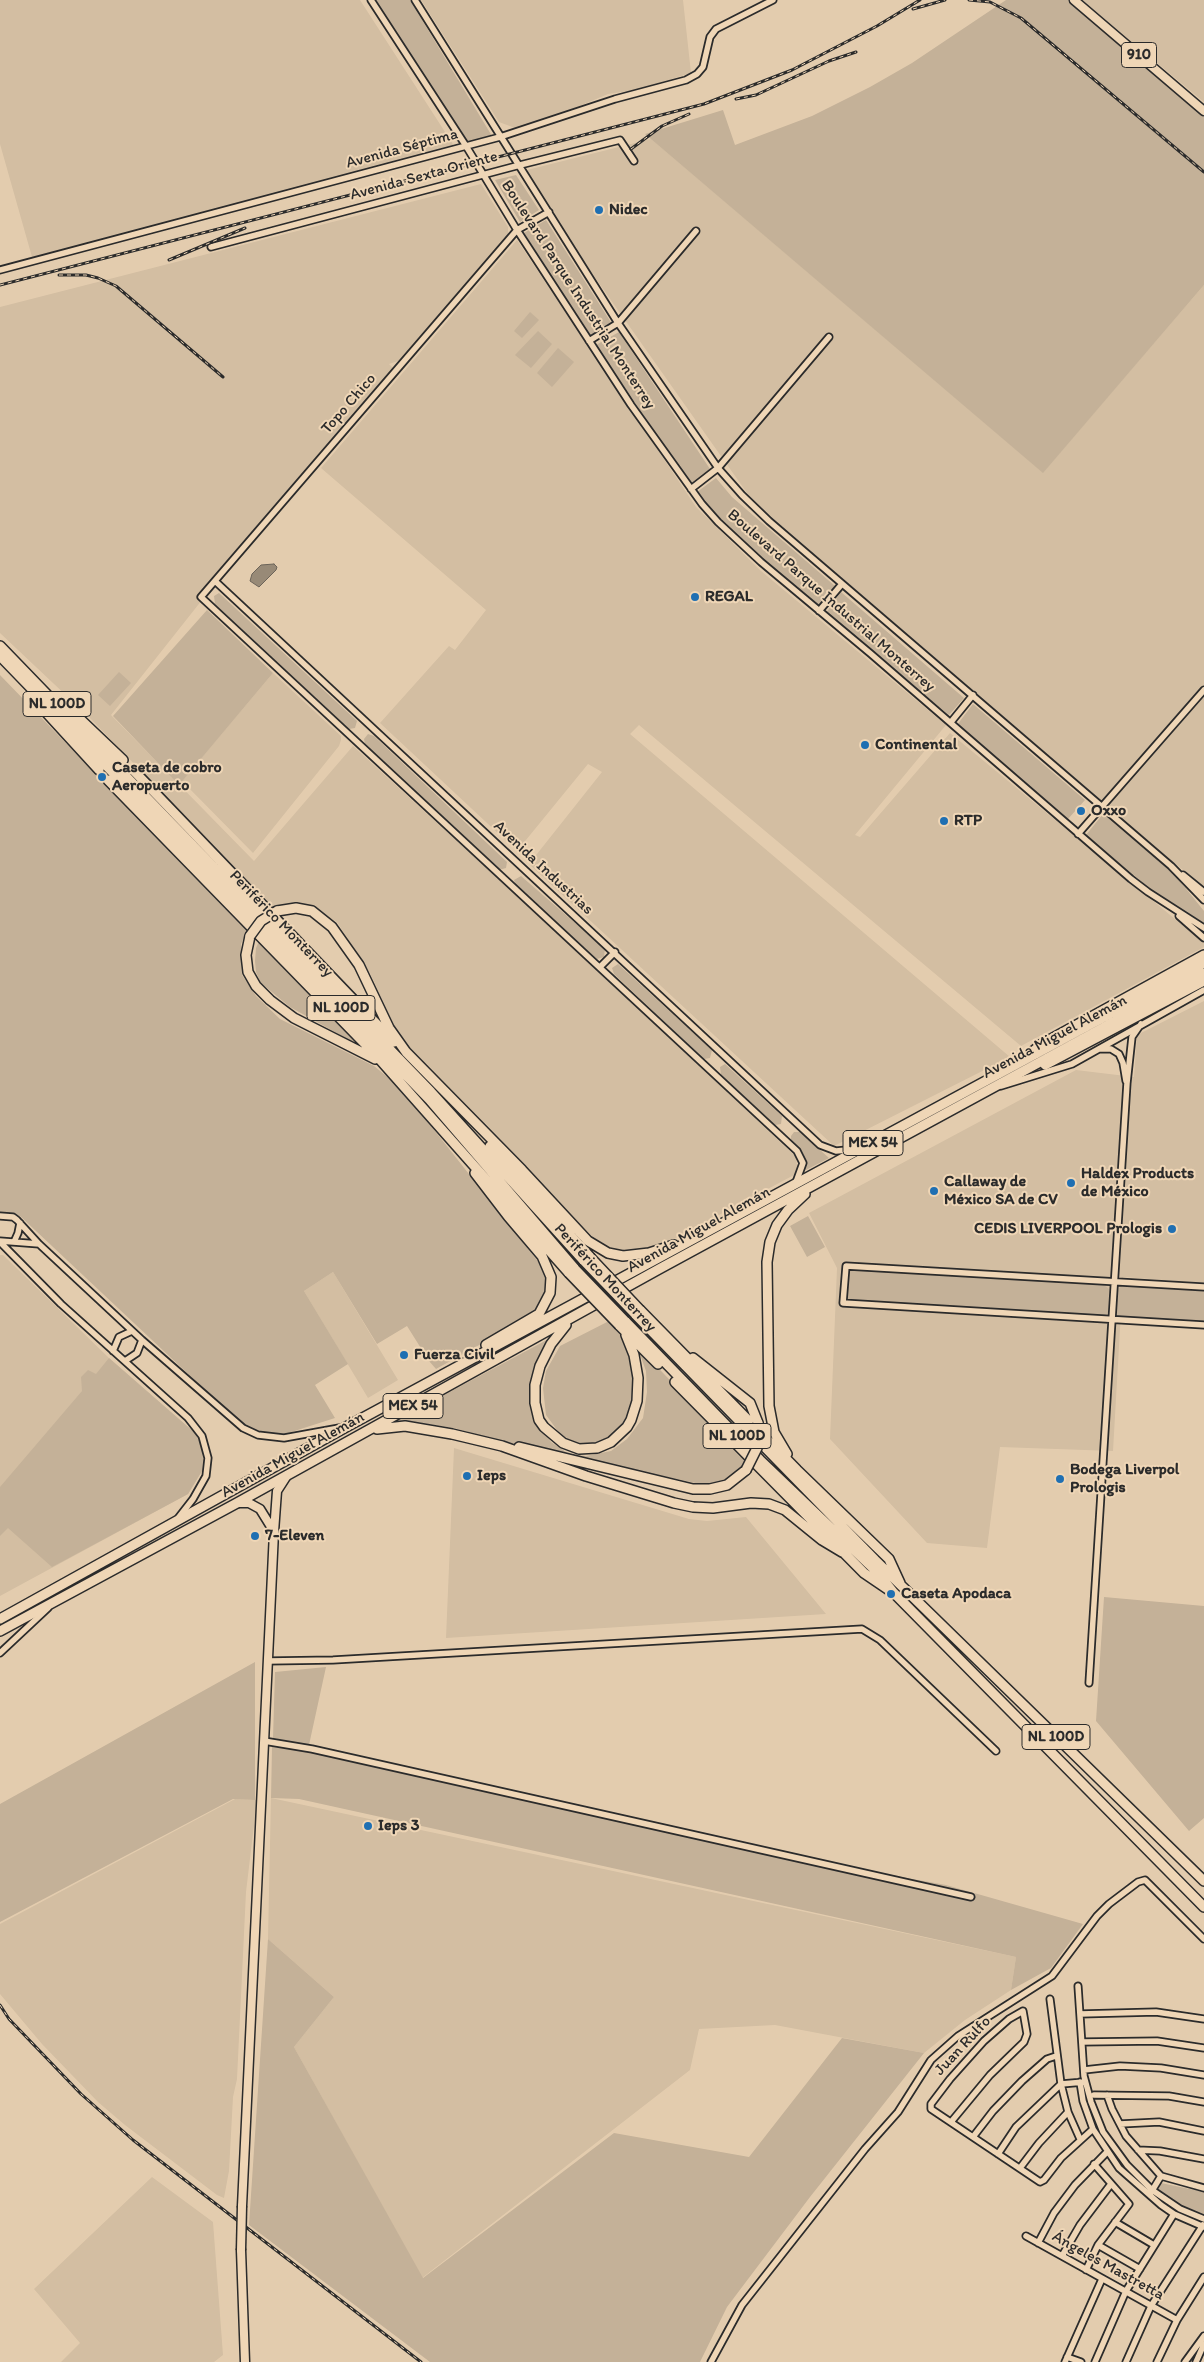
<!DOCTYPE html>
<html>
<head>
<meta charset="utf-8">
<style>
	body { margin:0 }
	canvas { display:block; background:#e3ccae }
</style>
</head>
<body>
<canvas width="1204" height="2362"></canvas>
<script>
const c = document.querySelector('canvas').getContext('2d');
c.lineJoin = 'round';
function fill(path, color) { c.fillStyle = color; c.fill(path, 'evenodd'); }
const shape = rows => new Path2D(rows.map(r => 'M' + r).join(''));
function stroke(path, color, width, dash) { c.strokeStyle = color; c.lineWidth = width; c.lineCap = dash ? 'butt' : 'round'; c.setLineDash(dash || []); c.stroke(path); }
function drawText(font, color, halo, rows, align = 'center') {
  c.font = font + ' Itim,sans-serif'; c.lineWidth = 4; c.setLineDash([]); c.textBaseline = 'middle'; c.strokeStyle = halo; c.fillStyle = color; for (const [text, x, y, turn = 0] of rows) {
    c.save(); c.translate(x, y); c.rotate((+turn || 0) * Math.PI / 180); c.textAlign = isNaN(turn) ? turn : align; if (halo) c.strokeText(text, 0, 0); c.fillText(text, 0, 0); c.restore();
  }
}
fill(shape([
	[0,0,360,0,456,149,32,257,0,144],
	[421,0,683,0,691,73,635,90,608,94,549,119,515,128,499,122],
	[1082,0,1204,0,1204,102,1199,98],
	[651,139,1043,472,1204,285,1204,887,1136,832,752,500,584,262,527,170],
	[481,184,508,227,508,235,398,361,389,364,393,368,312,461,111,715,254,861,353,746,579,953,796,1157,797,1166,794,1175,657,1248,621,1252,597,1241,409,1051,399,1036,370,973,337,922,309,906,285,904,272,910,191,823,89,717,0,633,0,307],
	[517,240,696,507,761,571,946,725,855,835,860,837,950,733,1204,943,1204,947,1021,1046,639,725,630,734,1010,1057,834,1146,529,864,602,772,588,764,517,851,380,723,449,646,455,650,486,610,321,468],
	[273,673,341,736,341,740,339,746,253,853,182,781],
	[1204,1001,1204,1283,1123,1277,1113,1451,1000,1447,987,1548,927,1543,830,1439,837,1268,809,1213,1076,1070,1134,1077,1137,1035],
	[0,1255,3,1255,109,1358,195,1433,201,1445,203,1459,202,1471,188,1494,0,1596],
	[333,1272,398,1380,368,1398,304,1291],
	[454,1448,689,1519,707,1521,746,1517,826,1614,446,1638],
	[271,1798,1016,1957,1011,1990,965,2020,924,2053,775,2025,699,2029,690,2070,422,2278,294,2047,334,1997,268,1939],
	[235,1799,257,1800,246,1892,237,2079,233,2097,229,2171,224,2198,217,2195,125,2125,98,2102,42,2044,0,1994,0,1924],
	[152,2177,213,2222,223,2355,214,2362,61,2362,80,2343,34,2289]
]), '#d3bea2');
fill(shape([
	[375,0,410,0,492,136,467,143],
	[1006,0,1070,0,1204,117,1204,285,1043,473,645,134,723,110,735,145,812,116,870,87,912,63],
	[516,175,539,210,520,222,495,180],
	[546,220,612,324,591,337,524,233],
	[530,312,539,320,522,338,514,331],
	[538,331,552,344,531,368,515,355],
	[619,332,710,469,690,484,596,345],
	[558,348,574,362,552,387,537,373],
	[716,478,732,497,835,586,819,606,737,538,697,492],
	[841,592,964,698,949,715,826,613],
	[219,593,357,721,355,728,349,729,215,604,214,596],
	[207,610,273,673,179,785,113,716],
	[119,672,131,683,110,706,98,695],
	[0,675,247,930,241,944,242,975,256,996,280,1019,374,1066,401,1088,540,1264,547,1280,546,1295,535,1314,436,1369,429,1361,407,1326,377,1344,333,1272,304,1291,348,1364,315,1385,335,1418,282,1435,256,1432,234,1417,20,1216,0,1215],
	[973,704,1085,800,1068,819,957,725],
	[368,734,374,736,507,862,506,868,499,870,365,744,364,739],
	[1103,814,1175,875,1204,911,1204,924,1148,887,1086,835],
	[521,876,605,949,604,957,597,959,516,887,514,880],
	[260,939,373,1053,290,1007,261,983,256,972,255,961,256,948],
	[618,964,712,1050,710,1058,704,1059,614,974,612,968],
	[725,1064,782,1116,781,1124,775,1125,721,1075,720,1067],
	[794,1132,800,1132,829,1158,806,1170,804,1169,804,1155,791,1140,791,1136],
	[808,1216,825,1247,807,1257,790,1226],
	[855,1268,1101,1283,1109,1289,1108,1313,1104,1316,849,1301,845,1298,847,1274],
	[1123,1286,1204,1291,1204,1323,1115,1317,1117,1293,1119,1288],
	[611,1320,619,1331,629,1352,633,1364,635,1399,626,1425,610,1438,590,1444,576,1443,563,1438,546,1415,543,1388,546,1371,560,1346],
	[556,1335,541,1356,532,1376,532,1403,535,1421,551,1442,569,1454,586,1456,611,1451,627,1439,643,1418,647,1392,646,1371,637,1346,747,1460,732,1478,718,1484,700,1484,493,1439,454,1428,409,1421,390,1424],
	[109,1358,195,1433,201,1445,203,1459,202,1471,188,1494,52,1567,8,1528,0,1536,0,1487,82,1391,81,1377,88,1370,96,1374],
	[1104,1597,1204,1606,1204,1818,1189,1831,1096,1721],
	[255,1662,255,1800,233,1799,0,1922,0,1804],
	[326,1667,309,1745,273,1738,275,1672],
	[272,1747,314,1752,778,1855,946,1885,1083,1924,1051,1968,1011,1990,1016,1957,299,1799,271,1798],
	[268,1939,334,1997,294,2047,423,2278,614,2133,749,2157,842,2038,924,2053,810,2197,727,2307,700,2362,430,2362,249,2225],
	[1161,2183,1204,2192,1204,2217,1178,2204,1156,2190]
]), '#c4b198');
const water = shape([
	[274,564,277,567,276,570,259,587,250,581,252,574,261,565,274,564]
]);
fill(water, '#988a77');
stroke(water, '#6c6459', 1);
const minor = shape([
	[371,0,466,146,517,230,631,405,702,504,718,522,761,562,871,654,1131,879,1148,892,1204,928],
	[415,0,618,323,718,468,742,495,769,521,1171,866,1204,900],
	[549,212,517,230,201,597,797,1151,803,1163,795,1185],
	[211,247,520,165,620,140,634,161],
	[0,270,500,137,615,99,686,80,697,74,703,67,710,37,716,29,773,0],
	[589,341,618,323,696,231],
	[691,489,718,468,829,337],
	[215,581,820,1145,836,1151,857,1149],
	[819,611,842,584],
	[951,722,973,695],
	[1078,834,1204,690],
	[1183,875,1204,892],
	[1179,916,1204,938],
	[600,967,615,952],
	[1101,1049,1111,1049,1119,1054,1123,1063,1126,1081],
	[1001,1086,1072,1064,1204,990],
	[0,1216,13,1217,17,1220,39,1244,142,1340,243,1428,258,1435,284,1438,339,1428],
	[0,1241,39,1244],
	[0,1242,61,1304,188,1418,202,1436,208,1458,206,1476,193,1499,179,1517],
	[14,1242,18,1233,20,1223],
	[1204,1287,846,1266,843,1303,1204,1325],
	[113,1351,119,1337,132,1331],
	[125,1361,137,1353,142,1340],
	[0,1653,48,1608],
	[268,1661,333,1660,862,1629,880,1640,996,1751],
	[1089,1683,1127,1083,1132,1037,1141,1024],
	[264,1741,312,1749,971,1897],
	[1078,1986,1084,2076,1091,2102,1103,2132,1127,2165,1152,2190,1180,2209,1204,2219],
	[1050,1999,1061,2084,1068,2112,1080,2139],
	[1080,2014,1156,2012,1204,2019],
	[1082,2042,1157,2041,1204,2048],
	[1084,2070,1120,2066,1161,2068,1204,2075],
	[1080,2082,1083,2101,1093,2129,1119,2168,1161,2205,1174,2214,1204,2227],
	[1094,2095,1169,2096,1204,2102],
	[1107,2095,1112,2109,1126,2136,1161,2176,1204,2188],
	[951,2122,990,2075,1024,2042,1027,2034,1023,2011,1009,2019,984,2041,950,2079,931,2104,931,2109,1040,2182,1044,2180,1061,2158,1093,2129],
	[1120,2124,1159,2122,1204,2131],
	[973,2137,993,2111,1022,2081,1047,2059,1056,2056],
	[1138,2150,1160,2151,1204,2159],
	[998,2154,1016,2127,1061,2084,1084,2082],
	[1020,2168,1039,2143,1068,2112],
	[1150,2194,1161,2176],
	[1115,2222,1154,2245],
	[1026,2236,1177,2320],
	[1038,2243,1054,2213,1075,2185,1107,2152],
	[1098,2245,1140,2269],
	[1062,2256,1080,2225,1111,2184],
	[1086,2270,1098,2245,1129,2204,1094,2164],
	[1067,2357,1081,2362],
	[711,2362,742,2305,865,2149,898,2112,931,2060,958,2036,1052,1976,1097,1916,1109,1904,1138,1882,1145,1880,1204,1939],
	[1065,2362,1102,2279],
	[1095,2362,1126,2291,1174,2214],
	[1126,2362,1151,2306,1203,2225],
	[1157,2362,1177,2320,1204,2277],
	[1185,2362,1204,2336],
	[1196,2362,1204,2344]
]);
const major = shape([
	[1074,0,1204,111],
	[238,1503,249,1503,260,1509,273,1530],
	[242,2206,274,1532,277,1491,286,1477],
	[241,2250,245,2362]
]);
const highway = shape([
	[0,646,431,1092,584,1261],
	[0,656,429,1099,575,1269],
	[33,698,99,770],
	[60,700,123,760],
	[133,770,394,1042],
	[108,780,375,1054,569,1273],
	[277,911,296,908,312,911,332,927,359,965,389,1028,406,1052,522,1170,588,1241,608,1253,623,1256,649,1253,674,1245],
	[250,936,246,955,248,972,256,986,270,1000,294,1018,375,1059],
	[1025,1058,1042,1044,1204,955],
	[1045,1065,1204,981],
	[490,1146,590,1257],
	[475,1173,508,1216,542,1256,551,1277,550,1293,539,1314,486,1345],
	[640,1310,797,1470,889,1559,900,1583],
	[635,1314,875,1560,1204,1881],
	[625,1321,760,1460,877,1572,894,1593,1204,1907],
	[566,1325,551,1344,540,1366,535,1385,535,1403,539,1420,544,1427,563,1443,579,1449,597,1448,611,1442,627,1427,631,1420,637,1401,638,1378,634,1355,626,1335],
	[619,1325,658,1364],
	[693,1358,750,1403,758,1423],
	[675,1382,864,1573,892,1592],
	[377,1429,405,1426,452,1434,502,1446,586,1476,674,1503,693,1507,713,1508,751,1503,769,1504,785,1510,822,1540,842,1552],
	[519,1447,693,1489,710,1489,727,1485,746,1470],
	[787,1454,774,1432,769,1406,767,1262,770,1242,777,1225,788,1210,805,1194],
	[0,1619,346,1427,1204,963],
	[0,1631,237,1503,659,1269,1204,973]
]);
stroke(minor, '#2b2b2b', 9);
stroke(major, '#2b2b2b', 11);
stroke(highway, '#2b2b2b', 12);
stroke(minor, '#efd6b6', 5.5);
stroke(major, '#efd6b6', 8);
stroke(highway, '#efd6b6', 9);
const rail = shape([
	[969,0,990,2,1021,18,1204,172],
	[913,9,945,0],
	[736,99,756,95,829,61,856,52],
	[631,149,662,126,689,114],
	[169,260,245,228],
	[59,275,86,275,98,278,116,286,223,377],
	[0,285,704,104,792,70,877,26,920,0],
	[0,2005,9,2019,81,2094,133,2140,421,2362]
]);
stroke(rail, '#2b2b2b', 3);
stroke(rail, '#efd6b6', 1, [4]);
const majorBridge = shape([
	[241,2250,242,2206]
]);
const highwayBridge = shape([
	[250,936,261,921,277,911],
	[590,1257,640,1310],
	[584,1261,635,1314],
	[575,1269,625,1321],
	[569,1273,619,1325],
	[746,1470,757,1448,758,1423]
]);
stroke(majorBridge, '#2b2b2b', 11, []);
stroke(highwayBridge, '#2b2b2b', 12, []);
stroke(majorBridge, '#efd6b6', 8);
stroke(highwayBridge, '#efd6b6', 9);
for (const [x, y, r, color] of [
	[599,210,5,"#1f6fb2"],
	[695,597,5,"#1f6fb2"],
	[865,745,5,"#1f6fb2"],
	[102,777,5,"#1f6fb2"],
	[1081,811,5,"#1f6fb2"],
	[944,821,5,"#1f6fb2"],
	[1071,1183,5,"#1f6fb2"],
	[934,1191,5,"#1f6fb2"],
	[1172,1229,5,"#1f6fb2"],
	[404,1355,5,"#1f6fb2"],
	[467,1476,5,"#1f6fb2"],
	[1060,1479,5,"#1f6fb2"],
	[255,1536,5,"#1f6fb2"],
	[891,1594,5,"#1f6fb2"],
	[368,1826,5,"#1f6fb2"]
]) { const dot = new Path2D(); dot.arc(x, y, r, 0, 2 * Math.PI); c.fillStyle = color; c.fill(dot); stroke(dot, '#efd6b6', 2); }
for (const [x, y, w] of [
	[1139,55,35],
	[57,704,68],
	[341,1008,68],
	[873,1143,60],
	[413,1406,60],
	[737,1436,68],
	[1056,1737,68]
]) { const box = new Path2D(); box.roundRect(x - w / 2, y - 12.5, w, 25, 4); c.fillStyle = '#efd6b6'; c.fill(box); stroke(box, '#2b2b2b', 1); }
drawText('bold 15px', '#2b2b2b', null, [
	["910",1139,55],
	["NL 100D",57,704],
	["NL 100D",341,1008],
	["MEX 54",873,1143],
	["MEX 54",413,1406],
	["NL 100D",737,1436],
	["NL 100D",1056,1737]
]);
drawText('16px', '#2b2b2b', '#efd6b6', [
	["Avenida Séptima",402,149,-15],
	["Avenida Sexta Oriente",424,176,-15],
	["Boulevard Parque Industrial Monterrey",578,295,57],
	["Topo Chico",349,404,-49],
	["Boulevard Parque Industrial Monterrey",831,601,41],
	["Avenida Industrias",543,868,43],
	["Periférico Monterrey",281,924,46],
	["Avenida Miguel Alemán",1055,1037,-28],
	["Avenida Miguel Alemán",699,1230,-29],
	["Periférico Monterrey",605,1278,47],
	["Avenida Miguel Alemán",293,1455,-29],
	["Juan Rulfo",963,2046,-47],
	["Ángeles Mastretta",1108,2266,29]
]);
drawText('bold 16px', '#2b2b2b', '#efd6b6', [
	["Nidec",609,210],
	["REGAL",705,597],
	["Continental",875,745],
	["Caseta de cobro",112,768],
	["Aeropuerto",112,786],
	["Oxxo",1091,811],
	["RTP",954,821],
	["Haldex Products",1081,1174],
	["de México",1081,1192],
	["Callaway de",944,1182],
	["México SA de CV",944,1200],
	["CEDIS LIVERPOOL Prologis",1162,1229,"right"],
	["Fuerza Civil",414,1355],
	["Bodega Liverpol",1070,1470],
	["Prologis",1070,1488],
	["Ieps",477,1476],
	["7-Eleven",265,1536],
	["Caseta Apodaca",901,1594],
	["Ieps 3",378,1826]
], 'left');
</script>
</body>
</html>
